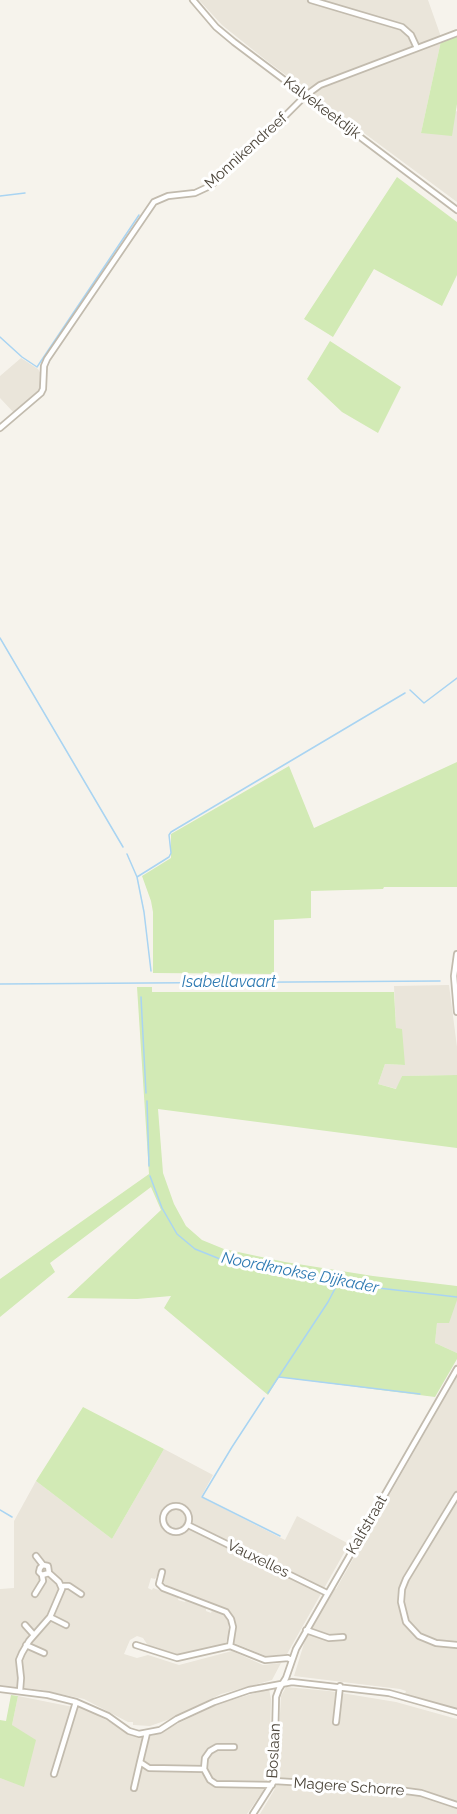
<!DOCTYPE html>
<html>
<head>
<meta charset="utf-8">
<style>
	body { margin:0 }
	canvas { display:block; background:#f6f3ec }
</style>
</head>
<body>
<canvas width="457" height="1814"></canvas>
<script>
const c = document.querySelector('canvas').getContext('2d');
c.lineJoin = 'round';
function fill(path, color) { c.fillStyle = color; c.fill(path, 'evenodd'); }
const shape = rows => new Path2D(rows.map(r => 'M' + r).join(''));
function stroke(path, color, width, dash) { c.strokeStyle = color; c.lineWidth = width; c.lineCap = dash ? 'butt' : 'round'; c.setLineDash(dash || []); c.stroke(path); }
function drawText(font, color, halo, rows, align = 'center') {
  c.font = font + ' Raleway,sans-serif'; c.lineWidth = 6; c.setLineDash([]); c.textBaseline = 'middle'; c.strokeStyle = halo; c.fillStyle = color; for (const [text, x, y, turn = 0] of rows) {
    c.save(); c.translate(x, y); c.rotate((+turn || 0) * Math.PI / 180); c.textAlign = isNaN(turn) ? turn : align; if (halo) c.strokeText(text, 0, 0); c.fillText(text, 0, 0); c.restore();
  }
}
fill(shape([
	[199,0,428,0,440,34,441,41,421,133,457,111,457,202,267,61,222,25],
	[21,358,38,369,42,376,41,390,15,414,0,398,0,376],
	[449,985,457,1047,457,1075,402,1076,397,1089,378,1084,385,1064,405,1065,396,1028,394,986],
	[455,1300,457,1300,457,1353,435,1343,437,1323],
	[457,1376,457,1709,405,1694,406,1691,400,1689,294,1676,306,1637,334,1588,336,1589],
	[164,1449,213,1475,201,1497,285,1540,297,1516,349,1544,287,1654,266,1656,234,1643,234,1625,224,1609,168,1587,164,1583,164,1570,160,1571,155,1579,151,1578,148,1588,152,1590,153,1588,179,1597,178,1600,185,1602,186,1600,206,1608,206,1611,211,1613,212,1610,224,1615,228,1622,229,1634,225,1644,179,1656,152,1647,147,1644,143,1638,137,1636,130,1640,124,1654,137,1658,148,1655,179,1665,232,1651,263,1665,281,1663,272,1680,221,1694,173,1718,150,1726,133,1725,133,1722,128,1722,84,1699,42,1690,0,1685,0,1589,14,1588,14,1521,36,1481,112,1539],
	[286,1687,329,1691,396,1702,457,1719,457,1814,260,1814,276,1787,281,1696],
	[269,1689,271,1699,269,1776,263,1791,247,1814,0,1814,0,1778,24,1786,12,1725,18,1696,78,1708,79,1706,108,1721,132,1736,144,1738,152,1736,218,1704]
]), '#eae5da');
fill(shape([
	[454,36,457,37,457,104,452,136,421,133,441,41],
	[397,177,457,222,457,275,442,306,374,269,333,337,304,319],
	[330,341,401,387,378,433,342,412,307,379],
	[457,762,457,887,384,887,383,889,311,891,311,918,274,920,274,974,153,973,153,912,151,901,142,876,171,858,171,834,289,766,314,828],
	[137,987,152,987,152,992,394,992,396,1028,402,1029,405,1065,385,1064,378,1084,396,1089,402,1076,457,1075,457,1148,158,1109,163,1173,174,1204,186,1226,202,1240,224,1249,285,1262,373,1276,457,1286,457,1300,449,1323,437,1323,435,1343,457,1353,457,1359,435,1397,279,1377,268,1395,164,1308,171,1296,137,1299,67,1298,161,1210,151,1187,50,1263,55,1272,0,1317,0,1279,149,1174],
	[83,1407,164,1449,112,1539,36,1481],
	[11,1695,18,1696,12,1725,36,1740,24,1787,0,1778,0,1720,6,1721]
]), '#d2eab5');
stroke(shape([
	[0,196,25,193],
	[0,337,22,357,37,367,139,215],
	[0,638,123,847],
	[410,690,424,703,457,678],
	[127,854,137,877,144,912,151,971],
	[137,877,169,857,171,853,169,835,171,832,405,693],
	[0,984,440,981],
	[141,997,146,1093],
	[147,1101,149,1166],
	[150,1176,162,1208,177,1234,195,1249,220,1259,352,1285,457,1297],
	[279,1377,420,1394],
	[268,1393,328,1302,338,1283],
	[264,1398,232,1447,202,1497,280,1536],
	[0,1510,12,1517]
]), '#a9d4f2', 1.5);
const street = shape([
	[193,0,216,27,234,42,457,210],
	[311,0,402,27,411,35,417,48],
	[0,428,41,393,43,389,44,366,47,359,154,202,168,196,195,193,210,186,261,140,305,96,320,85,457,33],
	[457,954,454,976,457,1012],
	[457,1495,406,1579,402,1589,401,1602,406,1622,419,1636,436,1643,457,1645],
	'163 1519a13 13 0 1 1 26 0a13 13 0 1 1-26 0Z',
	[188,1525,327,1593],
	[36,1556,43,1565],
	[162,1572,159,1584,163,1588,226,1612,231,1619,233,1627,230,1646],
	[62,1586,69,1586,81,1594],
	[35,1594,43,1581,42,1575],
	[50,1617,66,1625],
	[25,1625,34,1635],
	[306,1630,329,1638,343,1637],
	[26,1645,44,1653],
	[136,1645,177,1658,230,1646,265,1660,288,1658,291,1660],
	[0,1689,48,1695,76,1702,108,1716,129,1731,139,1734,160,1730,177,1719,214,1702,249,1690,292,1682,389,1693,457,1712],
	[20,1691,21,1678,19,1660,22,1653,29,1641,50,1617,62,1589,59,1582,49,1573,48,1566,43,1565,40,1568,39,1572,42,1575,49,1573],
	[336,1722,340,1686],
	[147,1733,140,1762,149,1768,204,1769,205,1758,210,1751,217,1747,234,1747],
	[204,1769,210,1780,216,1784,272,1785],
	[54,1774,76,1702],
	[274,1781,376,1787,421,1793,457,1805],
	[134,1788,140,1762],
	[253,1814,274,1781,276,1697,279,1689,286,1678,296,1649,457,1369]
]);
stroke(street, '#c2bbae', 8);
stroke(street, '#fff', 4.5);
drawText('15px', '#4b4439', '#fff', [
	["Kalvekeetdijk",322,108,37],
	["Monnikendreef",246,151,-42],
	["Kalfstraat",367,1525,-60],
	["Vauxelles",258,1559,26],
	["Boslaan",274,1751,-87],
	["Magere Schorre",349,1787,4]
]);
drawText('italic 16px', '#2e7ab2', '#fff', [
	["Isabellavaart",229,982],
	["Noordknokse Dijkader",300,1273,11]
]);
</script>
</body>
</html>
